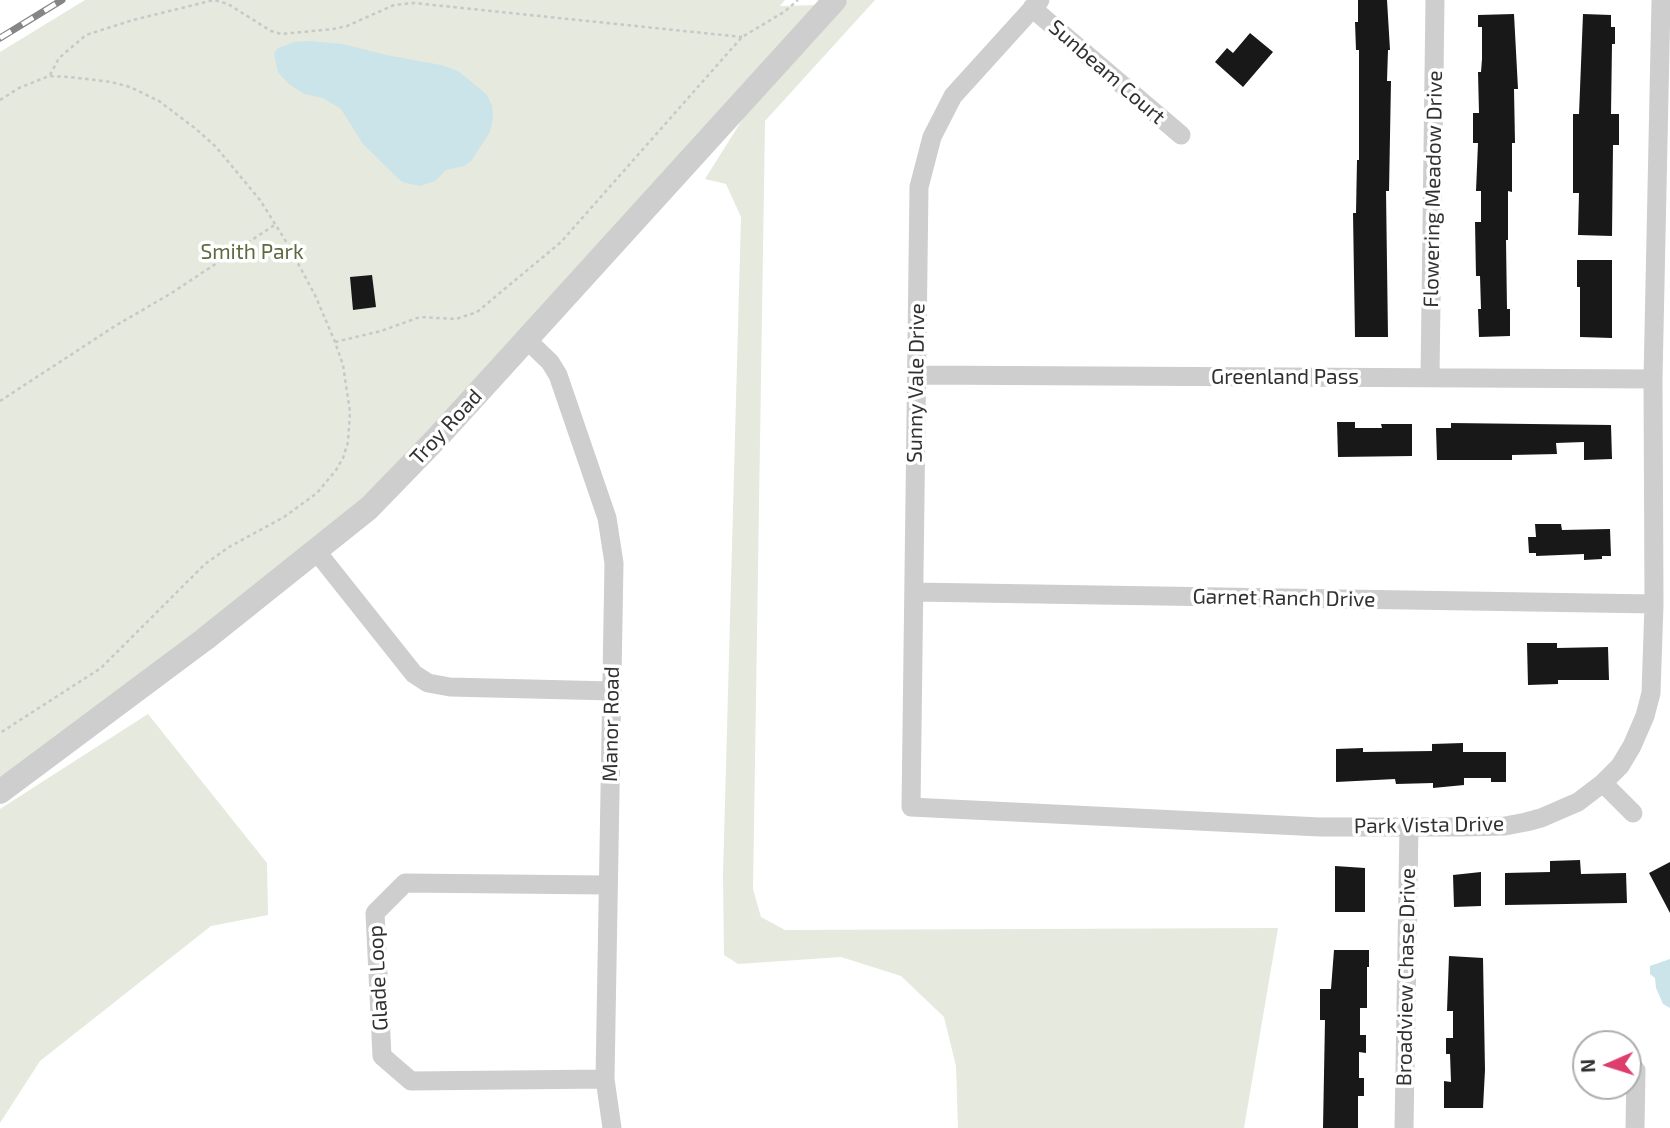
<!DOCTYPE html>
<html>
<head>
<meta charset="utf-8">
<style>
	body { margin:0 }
	#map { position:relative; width:1670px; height:1128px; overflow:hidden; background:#fff; font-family:"Exo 2",sans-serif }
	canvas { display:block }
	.north { position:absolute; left:1572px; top:1030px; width:70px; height:70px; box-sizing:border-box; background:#fff; border:2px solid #adadad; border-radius:50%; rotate:267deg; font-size:19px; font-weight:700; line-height:28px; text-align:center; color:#313131 }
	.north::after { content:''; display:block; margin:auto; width:24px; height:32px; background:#dc3e6d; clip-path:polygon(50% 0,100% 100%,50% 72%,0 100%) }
</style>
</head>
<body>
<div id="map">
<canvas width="1670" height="1128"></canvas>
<div class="north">N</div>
</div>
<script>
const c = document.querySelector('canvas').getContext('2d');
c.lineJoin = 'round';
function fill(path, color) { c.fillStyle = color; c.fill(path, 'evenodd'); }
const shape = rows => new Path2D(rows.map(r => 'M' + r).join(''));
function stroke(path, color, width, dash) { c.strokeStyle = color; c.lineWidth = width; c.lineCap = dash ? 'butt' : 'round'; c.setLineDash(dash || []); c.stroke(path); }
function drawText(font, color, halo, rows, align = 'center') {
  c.font = font + ' "Exo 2",sans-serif'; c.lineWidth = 7; c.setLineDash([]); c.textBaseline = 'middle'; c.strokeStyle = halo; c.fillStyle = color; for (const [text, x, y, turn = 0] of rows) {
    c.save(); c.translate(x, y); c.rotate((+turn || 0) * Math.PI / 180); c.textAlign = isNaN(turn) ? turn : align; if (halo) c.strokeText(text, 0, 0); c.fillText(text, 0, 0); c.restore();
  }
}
fill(shape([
	[85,0,785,0,780,6,815,5,353,517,0,785,0,52],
	[848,0,875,0,765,121,753,889,761,917,785,930,1278,928,1244,1128,958,1128,956,1066,944,1017,901,976,841,957,738,964,724,955,723,875,741,217,726,184,705,179,749,109],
	[148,714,267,863,268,915,211,926,40,1061,0,1123,0,809]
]), '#e6e9dd');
fill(shape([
	[308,41,343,44,386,55,441,65,458,71,486,94,492,105,493,117,490,132,471,161,464,166,446,170,435,181,420,186,402,182,363,144,341,109,323,98,304,94,289,84,278,72,274,54,278,48,294,42],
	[1670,959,1670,1008,1663,1004,1656,988,1655,978,1650,974,1650,966]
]), '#cae4e9');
fill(shape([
	[1358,0,1387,0,1390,50,1388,50,1387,81,1391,81,1389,191,1386,191,1388,337,1355,337,1353,213,1356,213,1357,160,1359,160,1359,50,1356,50,1355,22,1358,22],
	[1514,14,1518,89,1514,89,1515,143,1512,143,1512,192,1508,191,1508,240,1506,240,1507,309,1510,309,1510,336,1479,337,1478,309,1481,309,1480,276,1476,276,1475,222,1481,222,1481,191,1476,191,1478,143,1473,143,1473,113,1479,113,1478,72,1481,72,1482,59,1482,27,1478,27,1478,15],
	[1583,14,1611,15,1611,27,1615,27,1615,44,1612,44,1611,114,1619,114,1619,145,1613,145,1612,236,1578,235,1579,193,1573,193,1573,114,1579,114],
	[1250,33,1273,52,1243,87,1215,62,1227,48,1233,53],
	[1577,260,1612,260,1612,338,1580,337,1580,287,1577,287],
	[372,275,376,307,353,310,350,277],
	[1337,422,1355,422,1355,428,1382,428,1381,424,1412,424,1412,456,1338,457],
	[1451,423,1611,425,1612,459,1584,460,1584,442,1556,443,1557,454,1512,455,1512,460,1437,460,1436,428,1451,428],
	[1535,524,1561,524,1562,530,1610,529,1611,556,1602,556,1602,559,1584,560,1584,554,1536,556,1536,553,1529,553,1528,537,1536,537],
	[1527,643,1557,643,1557,648,1608,647,1609,680,1558,680,1558,684,1528,685],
	[1463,743,1463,752,1506,752,1506,782,1491,782,1491,778,1464,778,1464,785,1433,788,1433,783,1396,784,1395,779,1336,782,1336,749,1363,748,1363,752,1432,751,1432,744],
	[1580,860,1581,874,1626,873,1627,903,1505,905,1505,873,1550,872,1550,861],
	[1670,862,1670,913,1649,873],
	[1335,866,1365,868,1365,912,1335,912],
	[1481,872,1481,906,1454,907,1453,875],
	[1334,950,1369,950,1369,967,1367,967,1367,1008,1360,1008,1360,1035,1366,1035,1366,1053,1359,1052,1359,1078,1364,1078,1364,1096,1358,1096,1358,1128,1323,1128,1325,1020,1320,1020,1320,989,1331,989],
	[1449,956,1483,958,1485,1070,1483,1108,1444,1108,1444,1081,1451,1082,1450,1054,1446,1054,1446,1038,1453,1038,1453,1011,1447,1011]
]), '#181818');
stroke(shape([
	[50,75,59,58,86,35,133,20,214,0,228,4,271,31,281,34,333,29,347,26,394,5,414,3,742,37],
	[0,100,19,88,49,76,70,77,111,82,130,87,159,101,196,129,216,147,260,200,287,243,315,295,335,342,343,365,350,412,348,442,343,458,336,470,317,493,284,517,229,547,205,564,101,668,0,733],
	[335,342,381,331,420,317,456,319,477,312,561,242,742,37,784,12,798,0],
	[0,401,115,326,170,294,276,224]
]), '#c8c8c8', 2.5, [3.5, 3.5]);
stroke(shape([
	[1040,0,953,96,932,137,919,187,911,807,1320,827,1461,827,1505,826,1526,822,1541,818,1578,802,1603,783,1620,766,1632,746,1645,716,1651,693,1654,604,1653,379,1661,0],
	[1032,8,1181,135],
	[527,340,550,362,558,375,607,518,614,563,605,1079,612,1128],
	[916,375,1653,379],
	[1430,377,1435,0],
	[317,552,414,674,428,683,450,687,612,691],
	[914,592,1654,604],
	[1603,783,1633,813],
	[605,1079,411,1081,382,1056,375,913,405,883,607,885],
	[1404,1128,1409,826],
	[1635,1128,1636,1070]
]), '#cecece', 19);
stroke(shape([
	[0,792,205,639,369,508,436,439,835,0]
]), '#cecece', 24);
const rail = shape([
	[0,38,62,0]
]);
stroke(rail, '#868686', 7);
stroke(rail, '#fff', 4.5, [13]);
drawText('21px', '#313131', '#fff', [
	["Sunbeam Court",1107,72,41],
	["Flowering Meadow Drive",1433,189,-89],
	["Greenland Pass",1285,377],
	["Sunny Vale Drive",916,383,-89],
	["Troy Road",446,427,-47],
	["Garnet Ranch Drive",1284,598,1],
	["Manor Road",611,724,-89],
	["Park Vista Drive",1429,825,-1],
	["Broadview Chase Drive",1406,977,-89],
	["Glade Loop",378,978,-93]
]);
drawText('21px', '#5d6a40', '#fff', [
	["Smith Park",252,252]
]);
</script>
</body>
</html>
